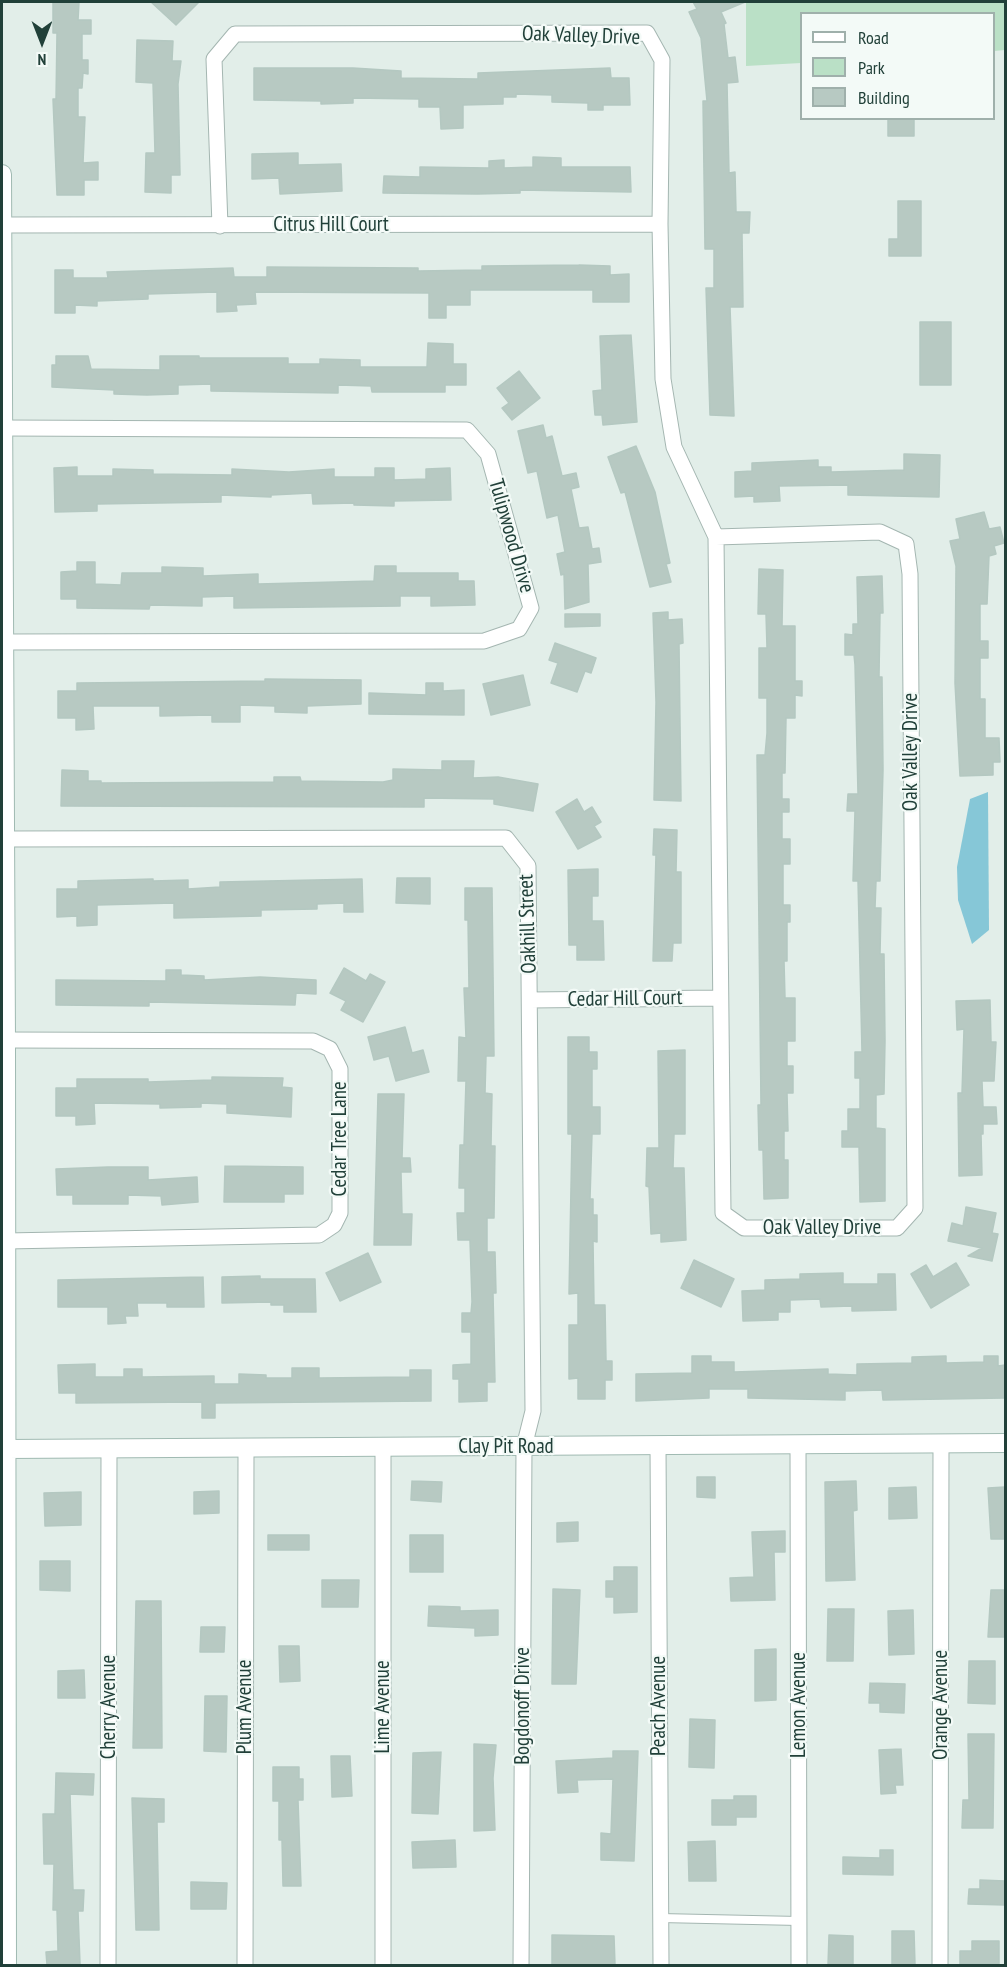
<!DOCTYPE html>
<html>
<head>
<meta charset="utf-8">
<style>
	body { margin:0 }
	#map { position:relative; width:1007px; height:1967px; overflow:hidden; background:#e2eee9; font-family:"PT Sans Narrow",sans-serif }
	canvas { display:block }
	.frame { position:absolute; inset:0; border:3px solid #214039; pointer-events:none }
	.legend { position:absolute; left:800px; top:12px; width:195px; height:108px; box-sizing:border-box; background:#f3faf7; border:2px solid #9fb0ab; margin:0; padding:8px 10px; list-style:none; font-size:18px; color:#214039 }
	.legend li { display:flex; align-items:center; gap:12px; height:30px }
	.legend b { width:30px; border:2px solid #9fb0ab }
	.north { position:absolute; left:12px; top:12px; width:60px; height:60px; -webkit-text-stroke:4px #f3faf7; paint-order:stroke; rotate:180deg; font-size:16px; font-weight:700; line-height:24px; text-align:center; color:#214039 }
	.north::after { content:''; display:block; margin:auto; width:21px; height:27px; background:#214039; clip-path:polygon(50% 0,100% 100%,50% 72%,0 100%) }
</style>
</head>
<body>
<div id="map">
<canvas width="1007" height="1967"></canvas>
<div class="frame"></div>
<ul class="legend">
<li><b style="height:8px;background:#fff"></b>Road</li>
<li><b style="height:16px;background:#bae0c6"></b>Park</li>
<li><b style="height:16px;background:#b7c9c2"></b>Building</li>
</ul>
<div class="north">N</div>
</div>
<script>
const c = document.querySelector('canvas').getContext('2d');
c.lineJoin = 'round';
function fill(path, color) { c.fillStyle = color; c.fill(path, 'evenodd'); }
const shape = rows => new Path2D(rows.map(r => 'M' + r).join(''));
function stroke(path, color, width, dash) { c.strokeStyle = color; c.lineWidth = width; c.lineCap = dash ? 'butt' : 'round'; c.setLineDash(dash || []); c.stroke(path); }
function drawText(font, color, halo, rows, align = 'center') {
  c.font = font + ' "PT Sans Narrow",sans-serif'; c.lineWidth = 4.5; c.setLineDash([]); c.textBaseline = 'middle'; c.strokeStyle = halo; c.fillStyle = color; for (const [text, x, y, turn = 0] of rows) {
    c.save(); c.translate(x, y); c.rotate((+turn || 0) * Math.PI / 180); c.textAlign = isNaN(turn) ? turn : align; if (halo) c.strokeText(text, 0, 0); c.fillText(text, 0, 0); c.restore();
  }
}
fill(shape([
	[746,2,1005,2,1005,50,994,51,994,14,802,14,801,63,746,66]
]), '#bae0c6');
fill(shape([
	[988,792,989,930,972,944,958,900,957,867,970,799]
]), '#86c7d7');
const building = shape([
	[53,2,79,2,78,20,91,20,91,34,82,34,82,60,88,60,88,74,83,73,82,88,78,88,78,117,85,117,83,163,98,162,98,180,84,180,84,195,57,195,53,99,56,99,57,33,53,33,53,2],
	[151,2,199,2,176,25,151,2],
	[693,2,745,2,721,12,726,23,724,24,728,58,735,57,738,82,727,83,729,173,735,172,736,212,750,212,749,233,742,233,743,307,730,307,734,416,710,415,706,288,714,288,714,249,705,249,703,101,707,101,701,38,689,12,697,9,693,2],
	[137,40,173,41,172,61,181,61,178,84,180,175,171,175,171,193,145,192,146,153,155,153,153,83,136,82,137,40],
	[254,68,353,68,401,71,401,78,478,79,478,73,610,68,611,78,629,78,630,105,603,105,603,110,588,110,588,103,552,102,552,95,516,94,516,97,503,97,503,104,463,105,463,128,441,129,440,107,419,107,419,99,353,98,353,103,321,104,321,101,254,100,254,68],
	[888,118,914,118,914,136,888,136,888,118],
	[298,153,298,165,341,164,342,191,280,194,279,178,252,179,252,154,298,153],
	[533,157,561,158,561,167,630,167,631,192,520,190,520,193,477,194,383,193,384,176,420,177,420,167,489,168,489,161,504,160,504,168,533,167,533,157],
	[898,201,921,201,921,256,889,256,889,239,898,239,898,201],
	[579,265,610,266,610,275,629,274,629,302,593,302,593,290,470,290,470,305,446,305,446,318,429,318,429,293,255,292,256,304,236,305,237,311,217,312,217,292,148,294,148,299,97,301,97,306,75,305,75,313,55,313,55,270,73,270,73,278,108,278,107,272,233,268,234,277,267,277,267,267,418,268,418,271,482,270,482,266,579,265],
	[920,322,951,322,951,385,920,385,920,322],
	[631,335,637,422,603,425,602,415,595,415,593,391,602,390,600,336,631,335],
	[428,343,453,344,453,364,466,364,466,385,445,385,445,392,372,392,371,386,338,385,338,393,211,391,211,384,178,385,178,394,147,395,114,394,114,390,52,387,52,365,56,365,56,356,88,356,91,369,160,370,160,356,199,356,199,358,288,358,288,364,320,364,320,359,360,360,360,367,427,367,428,343],
	[519,371,540,398,512,420,502,408,509,403,497,388,519,371],
	[543,425,546,438,552,436,562,476,576,473,579,487,571,489,579,528,588,527,592,549,599,548,601,562,588,564,589,602,565,609,564,574,561,575,557,554,565,552,558,515,547,518,537,471,528,473,518,431,543,425],
	[636,446,655,492,670,563,666,564,671,582,650,587,625,492,621,493,608,457,636,446],
	[904,454,940,455,939,497,848,495,848,485,779,486,780,501,754,502,754,496,735,497,735,472,752,471,752,463,818,460,818,467,831,467,831,472,904,470,904,454],
	[77,467,77,476,113,476,113,469,153,470,153,474,232,475,232,469,289,472,334,469,334,477,375,477,375,468,394,468,394,480,426,479,426,469,450,468,451,500,394,501,394,506,354,505,354,503,313,504,312,493,271,495,271,497,221,495,221,502,97,504,97,511,55,512,54,468,77,467],
	[984,512,989,529,1000,527,1004,543,994,546,996,554,989,556,987,604,980,604,980,641,988,641,988,658,980,658,980,699,985,699,985,738,999,738,1000,762,993,762,993,775,960,776,955,683,956,566,950,541,960,539,956,519,984,512],
	[77,562,95,562,95,584,121,585,122,573,162,573,162,567,203,568,203,576,258,574,258,584,374,581,375,566,396,566,396,573,458,573,458,581,474,581,475,605,431,606,431,596,400,596,400,606,234,608,234,596,202,597,202,606,150,605,149,609,77,608,77,599,61,599,61,572,77,571,77,562],
	[759,569,783,570,782,626,795,626,795,681,802,681,802,696,795,695,795,718,786,718,785,773,782,773,782,799,789,799,789,812,782,812,782,839,790,839,790,864,783,864,783,905,790,905,790,922,787,922,787,961,784,961,785,998,795,998,795,1041,787,1041,787,1066,793,1066,793,1093,787,1093,788,1131,784,1131,784,1160,788,1160,788,1198,764,1199,763,1150,759,1150,758,1105,761,1105,757,755,765,755,767,733,767,698,759,698,759,648,767,648,766,614,758,614,759,569],
	[882,576,883,613,880,613,879,677,882,677,883,770,880,881,876,881,875,908,881,908,880,954,884,954,885,1041,884,1094,876,1095,876,1128,885,1129,885,1201,860,1202,859,1147,842,1147,842,1131,848,1131,848,1109,860,1109,860,1078,855,1078,855,1052,862,1052,858,881,853,881,855,811,847,811,848,794,858,794,855,665,854,655,845,655,845,634,853,635,853,624,858,624,857,577,882,576],
	[668,612,668,620,682,619,683,643,679,644,681,801,654,800,656,702,653,613,668,612],
	[565,614,600,614,600,626,565,627,565,614],
	[555,643,596,658,591,673,585,671,577,692,551,683,558,663,549,660,555,643],
	[523,675,530,705,491,715,483,684,523,675],
	[265,679,361,680,361,704,307,706,307,713,275,712,275,706,240,705,240,722,212,722,212,715,160,716,160,706,93,706,94,729,76,730,76,718,58,718,58,691,77,691,77,683,265,681,265,679],
	[426,683,443,683,443,691,464,690,464,715,369,714,369,693,426,695,426,683],
	[442,761,474,761,473,778,498,777,538,784,533,811,494,804,494,799,424,798,424,807,61,806,62,770,88,771,88,781,101,781,101,783,274,782,274,777,300,777,301,781,383,782,393,780,393,769,442,770,442,761],
	[577,799,584,812,592,807,601,822,594,826,601,837,578,849,556,812,577,799],
	[654,829,677,830,676,872,681,872,681,943,673,943,672,961,653,961,656,855,653,855,654,829],
	[598,869,598,896,592,896,592,921,603,921,604,960,577,960,577,945,569,945,568,870,598,869],
	[397,878,430,878,430,904,396,903,397,878],
	[153,879,153,881,188,880,188,889,220,887,220,882,362,879,363,912,344,912,344,903,317,904,317,909,261,910,261,916,174,918,174,903,97,905,97,925,77,926,77,916,57,917,57,889,78,889,78,881,153,879],
	[465,888,492,888,494,1056,486,1056,485,1093,492,1094,491,1146,495,1146,494,1218,487,1218,487,1252,495,1252,496,1293,493,1293,495,1382,487,1382,487,1401,459,1402,459,1379,453,1379,453,1365,471,1364,471,1332,462,1332,462,1313,471,1313,472,1302,470,1240,458,1240,457,1213,465,1213,465,1188,459,1188,460,1145,464,1145,466,1081,458,1081,459,1037,466,1038,464,988,469,988,468,920,465,920,465,888],
	[344,968,366,981,370,974,385,982,363,1022,341,1010,346,1001,330,993,344,968],
	[166,970,181,970,181,975,204,976,204,980,260,977,316,980,316,994,296,993,295,1005,149,1002,149,1006,56,1005,56,980,166,981,166,970],
	[990,1000,991,1042,996,1042,994,1081,982,1081,983,1107,996,1107,997,1124,983,1124,983,1134,981,1134,982,1175,959,1176,958,1093,962,1093,964,1029,957,1030,956,1001,990,1000],
	[405,1027,412,1053,423,1050,429,1072,396,1081,389,1056,374,1060,368,1037,405,1027],
	[568,1037,589,1037,589,1052,597,1052,597,1069,592,1069,592,1107,600,1107,600,1134,592,1134,590,1199,593,1199,593,1215,597,1215,597,1242,593,1241,594,1305,605,1305,606,1361,612,1361,612,1380,605,1380,605,1399,578,1399,578,1378,569,1379,569,1325,578,1325,578,1293,569,1294,572,1134,568,1134,568,1037],
	[685,1050,685,1134,674,1134,673,1168,684,1168,686,1240,661,1242,661,1233,651,1234,649,1187,646,1186,647,1148,659,1148,658,1051,685,1050],
	[212,1077,283,1078,282,1087,292,1088,291,1117,227,1113,227,1104,201,1103,201,1107,160,1108,160,1104,94,1103,95,1124,76,1125,76,1116,56,1116,56,1088,77,1088,77,1079,148,1079,148,1082,212,1080,212,1077],
	[378,1094,404,1094,402,1158,410,1158,411,1172,401,1172,402,1214,412,1214,411,1245,374,1245,378,1094],
	[225,1166,303,1167,303,1194,284,1194,284,1202,224,1202,225,1166],
	[108,1167,148,1167,148,1180,197,1177,198,1202,162,1205,161,1196,128,1195,128,1204,73,1204,73,1195,57,1195,56,1169,108,1167],
	[966,1207,996,1213,992,1233,998,1234,992,1261,968,1256,982,1248,948,1241,952,1223,963,1226,966,1207],
	[368,1253,381,1282,340,1301,326,1273,368,1253],
	[694,1260,734,1279,721,1307,681,1288,694,1260],
	[956,1263,969,1285,931,1308,911,1274,926,1265,933,1277,956,1263],
	[843,1273,843,1284,878,1284,878,1274,895,1274,896,1310,852,1311,852,1306,821,1307,820,1299,790,1300,790,1312,778,1312,778,1320,743,1321,742,1291,765,1290,765,1280,800,1279,800,1274,843,1273],
	[260,1276,260,1279,315,1279,316,1312,284,1312,284,1305,271,1305,271,1302,222,1303,222,1277,260,1276],
	[203,1277,204,1307,167,1307,167,1303,137,1303,138,1316,125,1316,126,1323,108,1324,108,1307,58,1307,58,1280,203,1277],
	[692,1356,711,1356,711,1362,734,1362,734,1372,828,1369,828,1374,857,1375,857,1364,912,1363,912,1357,946,1356,946,1363,984,1362,984,1356,998,1356,998,1366,1005,1365,1005,1398,883,1400,882,1390,845,1391,845,1400,748,1398,748,1389,709,1389,709,1398,636,1401,636,1374,692,1373,692,1356],
	[95,1364,95,1377,124,1377,124,1369,142,1369,142,1377,214,1376,214,1384,239,1384,239,1374,266,1375,266,1378,292,1378,292,1368,319,1368,319,1378,410,1377,410,1370,431,1370,431,1401,215,1403,215,1418,202,1418,202,1402,76,1403,76,1393,59,1393,58,1365,95,1364],
	[697,1477,715,1477,715,1498,697,1497,697,1477],
	[412,1481,442,1482,441,1502,411,1500,412,1481],
	[856,1481,857,1510,853,1511,855,1580,826,1581,825,1482,856,1481],
	[916,1487,917,1518,889,1519,889,1488,916,1487],
	[1005,1487,1005,1539,991,1539,988,1488,1005,1487],
	[219,1491,219,1513,194,1514,194,1492,219,1491],
	[81,1492,81,1525,45,1526,44,1493,81,1492],
	[578,1522,578,1541,557,1542,557,1523,578,1522],
	[785,1531,785,1552,774,1552,775,1600,731,1601,730,1578,754,1577,752,1532,785,1531],
	[268,1535,309,1535,309,1550,268,1550,268,1535],
	[410,1535,443,1535,443,1572,410,1572,410,1535],
	[40,1561,70,1561,70,1591,40,1590,40,1561],
	[614,1567,637,1567,637,1612,614,1613,614,1597,606,1597,606,1581,614,1581,614,1567],
	[322,1580,359,1580,358,1607,322,1607,322,1580],
	[553,1589,580,1590,576,1684,552,1684,553,1589],
	[991,1590,1005,1590,1005,1637,988,1637,991,1590],
	[136,1601,161,1601,162,1748,133,1748,136,1601],
	[429,1606,460,1607,460,1611,498,1610,498,1635,475,1636,475,1628,428,1626,429,1606],
	[828,1609,854,1609,853,1661,827,1661,828,1609],
	[913,1610,914,1654,889,1655,888,1611,913,1610],
	[201,1627,225,1627,224,1652,200,1652,201,1627],
	[279,1646,299,1646,300,1681,280,1682,279,1646],
	[776,1649,776,1700,755,1701,755,1650,776,1649],
	[969,1661,995,1661,995,1704,968,1703,969,1661],
	[84,1670,85,1698,58,1698,58,1671,84,1670],
	[870,1683,905,1684,904,1713,880,1712,880,1703,869,1703,870,1683],
	[205,1696,227,1696,226,1752,204,1751,205,1696],
	[690,1719,715,1720,714,1768,689,1767,690,1719],
	[968,1734,994,1734,993,1828,962,1828,963,1800,969,1800,968,1734],
	[474,1744,496,1745,493,1778,495,1830,474,1831,474,1744],
	[901,1749,903,1785,895,1785,896,1793,881,1794,879,1750,901,1749],
	[613,1751,638,1751,634,1861,601,1860,601,1833,611,1834,613,1779,577,1780,578,1792,558,1793,556,1761,613,1758,613,1751],
	[441,1752,438,1814,412,1813,413,1753,441,1752],
	[331,1756,350,1756,352,1796,332,1797,331,1756],
	[273,1767,299,1767,299,1779,303,1779,303,1800,298,1800,301,1886,283,1886,282,1840,279,1840,279,1801,273,1801,273,1767],
	[56,1773,94,1774,93,1795,70,1794,73,1890,84,1890,83,1911,78,1911,80,1964,47,1965,46,1952,58,1951,57,1910,53,1910,54,1864,44,1864,43,1814,55,1814,56,1773],
	[734,1796,756,1796,756,1817,736,1817,736,1825,712,1825,712,1800,734,1800,734,1796],
	[132,1798,164,1799,164,1822,157,1822,159,1930,136,1930,132,1798],
	[455,1840,456,1867,413,1868,412,1842,455,1840],
	[715,1841,716,1881,689,1881,688,1842,715,1841],
	[880,1850,893,1850,893,1875,843,1874,843,1857,880,1858,880,1850],
	[980,1880,1005,1881,1005,1905,968,1904,969,1889,980,1889,980,1880],
	[191,1882,227,1883,226,1909,191,1909,191,1882],
	[892,1931,914,1931,915,1965,892,1965,892,1931],
	[552,1935,614,1936,615,1965,552,1965,552,1935],
	[829,1935,853,1936,853,1965,828,1965,829,1935],
	[972,1941,999,1941,999,1964,960,1964,960,1951,972,1951,972,1941]
]);
fill(building, '#b7c9c2');
stroke(building, '#b4c8c1', 1.5);
const lane = shape([
	[660,1918,799,1921]
]);
const street = shape([
	[2,225,660,224],
	[220,226,214,59,235,34,647,33,662,60,660,224,663,379,674,447,716,537,723,1213,744,1228,897,1228,915,1208,910,574,906,544,880,532,716,537],
	[3,428,467,430,488,454,531,608,519,629,484,641,3,642],
	[2,839,506,838,528,866,533,1411,524,1447,521,1966],
	[530,1000,720,998],
	[6,1040,313,1041,330,1049,340,1069,340,1213,334,1225,319,1235,6,1241],
	[798,1445,799,1966],
	[658,1446,661,1966],
	[383,1448,383,1966],
	[108,1966,109,1449],
	[245,1966,246,1448],
	[940,1966,941,1444]
]);
const secondary = shape([
	[2,174,6,1040,7,1966],
	[6,1449,1006,1443]
]);
stroke(lane, '#a4b6b1', 10);
stroke(street, '#a4b6b1', 17);
stroke(secondary, '#a0bab2', 20);
stroke(lane, '#fff', 8);
stroke(street, '#fff', 15);
stroke(secondary, '#fff', 18);
drawText('21px', '#214039', '#f3faf7', [
	["Oak Valley Drive",581,36,2],
	["Citrus Hill Court",331,225],
	["Tulipwood Drive",511,536,74],
	["Oak Valley Drive",911,752,-90],
	["Oakhill Street",528,924,-92],
	["Cedar Hill Court",625,999,-1],
	["Cedar Tree Lane",340,1139,-90],
	["Oak Valley Drive",822,1228],
	["Clay Pit Road",506,1447],
	["Lemon Avenue",799,1705,-90],
	["Orange Avenue",941,1705,-90],
	["Bogdonoff Drive",523,1706,-90],
	["Peach Avenue",659,1706,-90],
	["Cherry Avenue",109,1707,-90],
	["Plum Avenue",245,1707,-90],
	["Lime Avenue",383,1707,-90]
]);
</script>
</body>
</html>
